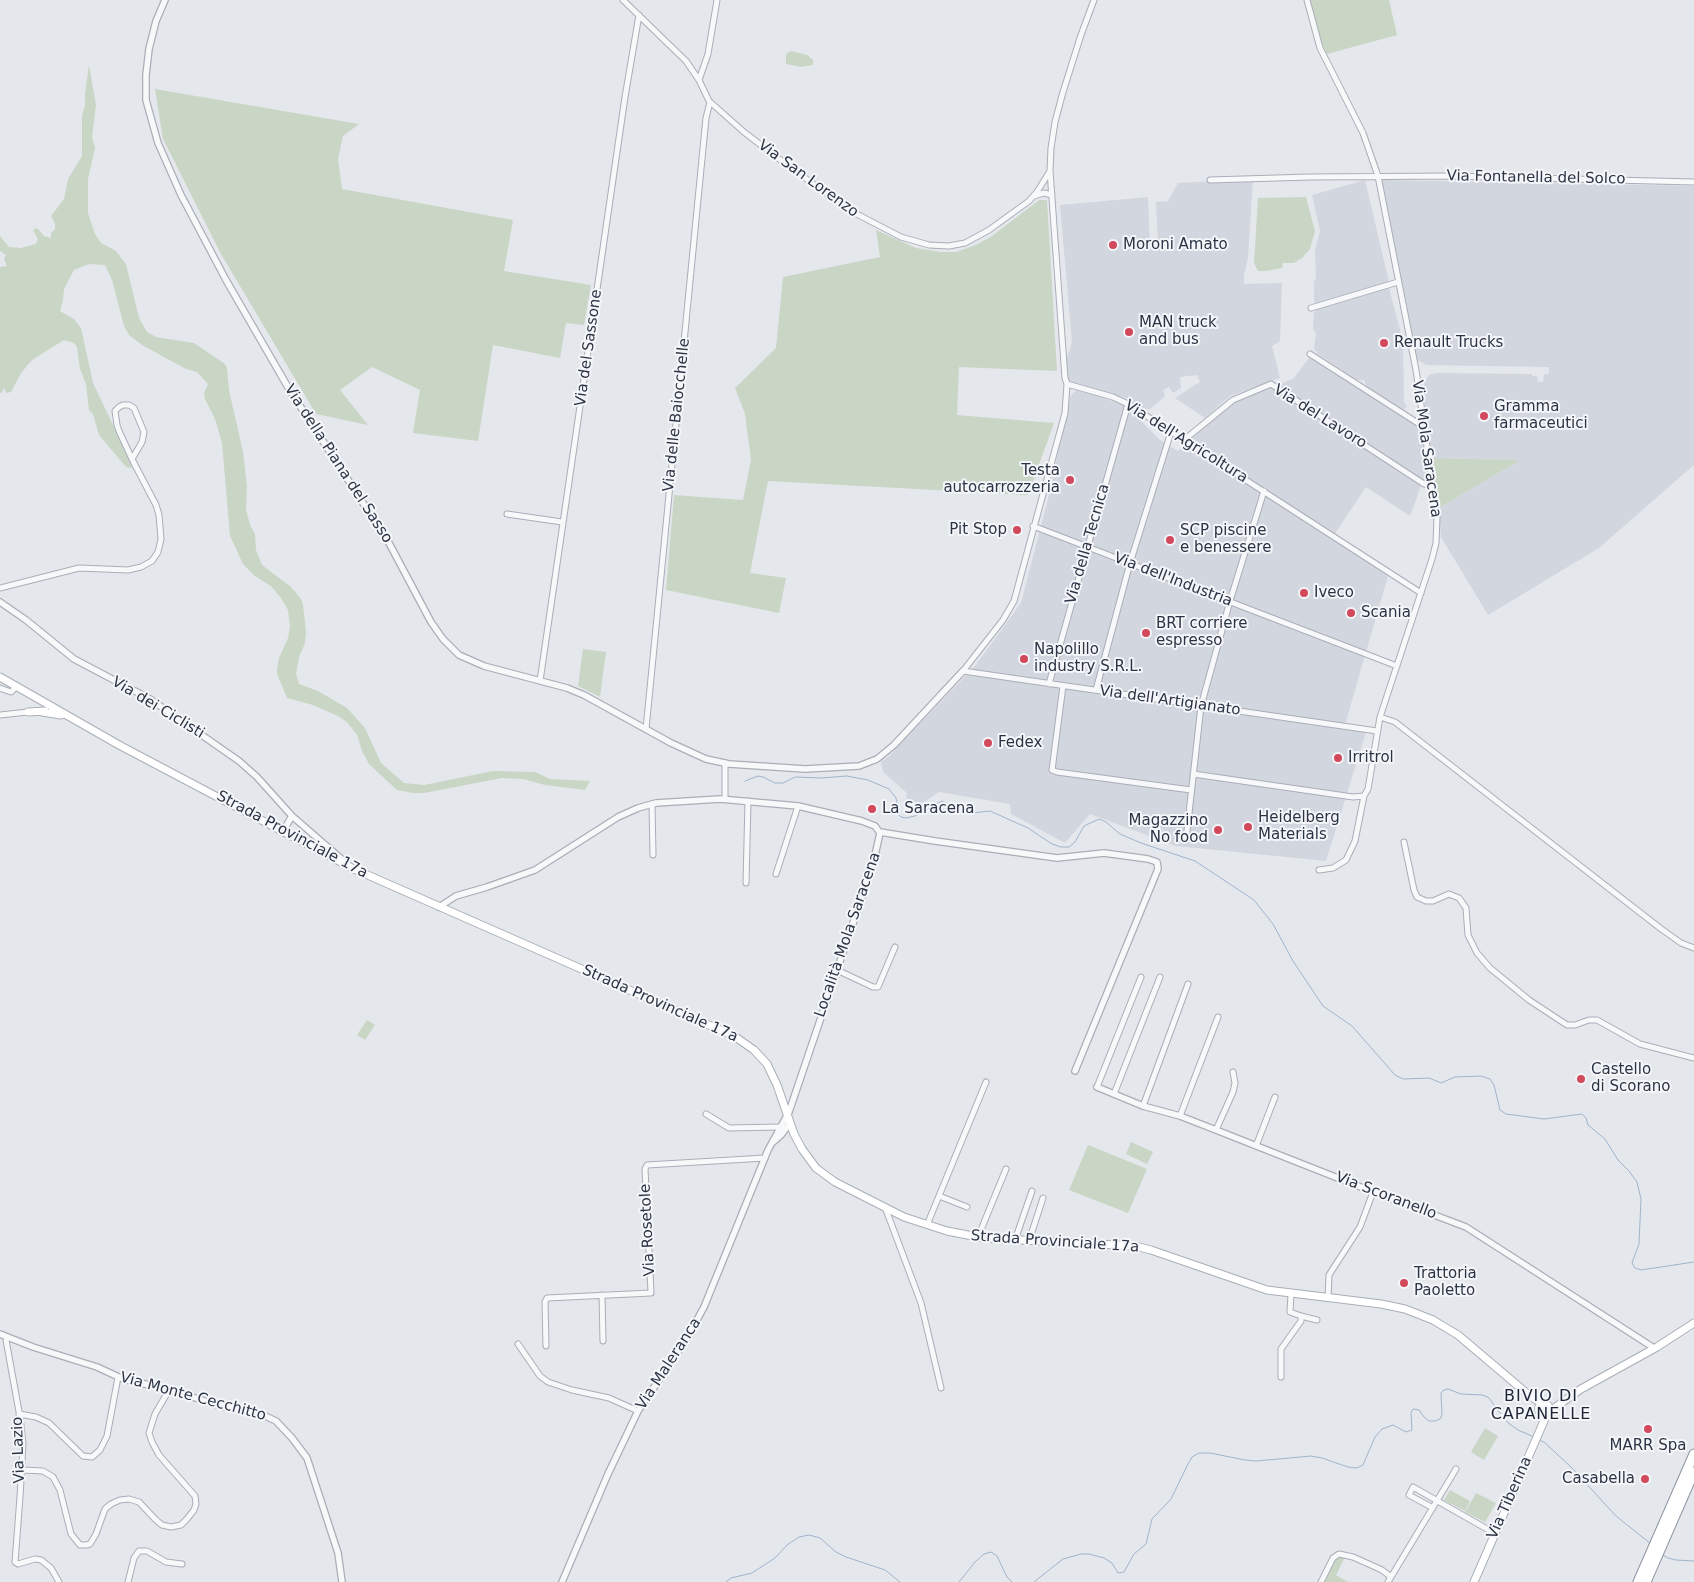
<!DOCTYPE html>
<html>
<head>
<meta charset="utf-8">
<style>
	body { margin:0 }
	canvas { display:block; background:#e4e7ec }
</style>
</head>
<body>
<canvas width="1694" height="1582"></canvas>
<script>
const c = document.querySelector('canvas').getContext('2d');
c.lineJoin = 'round';
function fill(path, color) { c.fillStyle = color; c.fill(path, 'evenodd'); }
const shape = rows => new Path2D(rows.map(r => 'M' + r).join(''));
function stroke(path, color, width, dash) { c.strokeStyle = color; c.lineWidth = width; c.lineCap = dash ? 'butt' : 'round'; c.setLineDash(dash || []); c.stroke(path); }
function drawText(font, color, halo, rows, align = 'center') {
  c.font = font + ' "DejaVu Sans",sans-serif'; c.lineWidth = 4; c.setLineDash([]); c.textBaseline = 'middle'; c.strokeStyle = halo; c.fillStyle = color; for (const [text, x, y, turn = 0] of rows) {
    c.save(); c.translate(x, y); c.rotate((+turn || 0) * Math.PI / 180); c.textAlign = isNaN(turn) ? turn : align; if (halo) c.strokeText(text, 0, 0); c.fillText(text, 0, 0); c.restore();
  }
}
fill(shape([
	[1253,179,1248,258,1244,275,1244,284,1282,283,1280,341,1272,346,1280,378,1230,396,1205,418,1175,398,1200,382,1197,375,1180,377,1181,388,1173,393,1169,387,1163,390,1165,396,1150,409,1137,408,1127,398,1069,381,1067,378,1066,361,1072,342,1060,205,1148,197,1150,248,1154,251,1158,246,1156,202,1168,201,1178,183],
	[1365,180,1389,282,1316,303,1314,301,1314,281,1316,278,1315,250,1320,231,1312,195],
	[1384,180,1694,186,1694,465,1599,548,1488,615,1441,537,1439,508,1517,462,1517,460,1432,458,1425,410,1424,383,1429,375,1436,373,1532,374,1532,376,1537,376,1538,382,1543,382,1544,374,1549,374,1549,367,1426,365,1416,359,1381,182],
	[1389,288,1403,341,1404,402,1407,406,1404,410,1367,387,1364,380,1357,380,1318,354,1314,348,1316,334,1313,329,1314,312,1316,309],
	[1309,358,1312,358,1414,422,1421,430,1428,480,1423,481,1280,386,1279,384,1293,379],
	[1270,387,1421,486,1410,516,1366,487,1332,538,1388,576,1344,728,1366,732,1326,861,1176,846,1090,814,1065,843,1011,814,1010,804,939,792,909,812,905,806,907,793,883,772,881,762,889,756,975,666,1021,603,1048,499,1070,397,1076,390,1101,397,1122,405,1137,417,1161,441,1178,451,1233,402]
]), '#d2d6de');
fill(shape([
	[1310,0,1389,0,1397,35,1327,54,1322,43],
	[791,51,807,55,813,60,813,65,801,67,786,64,786,54],
	[89,65,96,105,92,137,95,148,88,179,88,213,95,234,101,243,116,251,126,264,139,318,147,332,156,337,194,343,225,364,227,368,229,390,243,452,247,486,246,509,250,525,255,534,256,550,262,565,291,587,301,599,303,605,306,632,305,643,299,657,296,674,299,684,318,691,347,708,365,728,381,763,404,783,424,785,493,771,535,772,550,779,590,781,585,790,545,785,523,779,502,778,424,793,413,793,397,790,369,764,362,751,357,735,347,722,338,716,313,705,287,698,277,674,277,668,279,658,288,638,290,627,288,610,281,598,271,586,255,576,243,564,230,536,222,443,215,419,205,399,204,394,208,384,197,372,186,369,142,345,129,335,124,326,112,280,105,265,89,264,74,270,64,289,63,300,60,311,74,319,81,328,93,383,132,465,131,468,126,467,99,435,93,414,89,410,86,384,80,369,77,347,74,343,64,340,32,360,21,373,11,392,6,393,5,388,0,394,0,267,7,266,4,259,6,255,0,251,0,236,9,247,21,248,36,244,38,239,33,230,37,228,44,236,51,238,51,233,55,229,55,224,51,216,64,199,68,179,82,156,82,115,85,106,85,93],
	[155,89,359,124,343,136,338,159,342,189,513,220,504,271,591,285,584,325,566,323,560,358,493,345,478,441,413,433,420,390,372,367,340,390,368,425,316,414,221,254,163,139],
	[1306,197,1315,231,1310,249,1302,258,1294,263,1283,263,1282,268,1266,271,1258,271,1254,263,1258,198],
	[1039,200,1047,200,1057,371,959,367,957,415,1054,423,1028,495,768,481,750,573,786,578,779,613,666,590,674,495,743,500,751,460,745,414,735,388,776,348,783,277,880,257,876,230,916,248,940,252,956,252,976,245,992,236],
	[1432,458,1517,460,1517,462,1439,508],
	[583,649,606,652,600,697,578,686],
	[367,1020,375,1025,365,1040,357,1035],
	[1131,1142,1153,1152,1147,1164,1126,1154],
	[1088,1145,1147,1169,1128,1213,1069,1190],
	[1485,1428,1498,1436,1484,1460,1471,1452],
	[1450,1490,1470,1501,1465,1511,1444,1500],
	[1476,1493,1496,1503,1485,1522,1465,1512,1471,1502,1481,1507,1471,1502],
	[1338,1556,1345,1557,1336,1575,1348,1582,1324,1582]
]), '#c9d6c5');
stroke(shape([
	[745,781,758,776,763,777,775,783,783,783,795,777,821,778,847,776,868,780,889,789,896,798,899,815,901,817,906,818,915,816,942,801,964,812,972,813,990,811,1028,828,1052,844,1061,847,1069,847,1075,842,1084,826,1099,819,1106,822,1120,834,1141,843,1195,861,1254,900,1273,924,1293,961,1323,1006,1352,1026,1395,1075,1403,1079,1429,1078,1441,1083,1455,1077,1481,1076,1490,1079,1494,1085,1500,1110,1506,1114,1544,1119,1582,1114,1586,1118,1588,1125,1605,1139,1618,1160,1629,1171,1637,1182,1641,1199,1639,1244,1632,1263,1635,1268,1641,1270,1694,1262],
	[1540,1440,1545,1443,1570,1466,1616,1516,1651,1544],
	[1661,1554,1668,1558,1676,1560,1694,1561],
	[726,1582,731,1578,752,1573,775,1558,787,1545,799,1537,809,1535,820,1538,836,1552,846,1557,885,1570,900,1582],
	[959,1582,975,1562,984,1554,991,1552,997,1556,1007,1577,1012,1582],
	[1034,1582,1063,1559,1081,1554,1089,1554,1104,1558,1112,1563,1118,1573,1124,1572,1134,1554,1146,1544,1152,1519,1171,1499,1188,1464,1192,1457,1199,1453,1210,1453,1245,1460,1256,1461,1311,1456,1322,1458,1348,1467,1357,1468,1363,1465,1375,1437,1382,1429,1393,1425,1406,1432,1412,1430,1411,1413,1413,1409,1419,1410,1424,1417,1429,1421,1435,1421,1440,1419,1442,1415,1441,1393,1444,1390,1448,1389,1461,1394,1482,1395,1488,1397,1507,1422,1518,1430,1534,1437]
]), '#9fb4cc', 1);
const minor = shape([
	[623,0,686,61,699,80,709,101,744,132,775,156,849,210,901,237,929,245,949,246,965,243,989,230,1029,201,1037,192,1050,171],
	[1094,0,1081,35,1063,92,1055,122,1051,148,1050,171,1065,378,1067,384,1065,413,1014,601,1003,620,963,671,1377,731],
	[699,80,708,54,717,0],
	[1210,180,1310,177,1450,176,1694,182],
	[1034,196,1044,193,1052,195],
	[1311,308,1398,282],
	[1310,354,1424,427],
	[1067,384,1113,397,1128,404,1421,593],
	[1184,440,1233,400,1271,384,1424,484,1433,487],
	[507,514,562,522],
	[1033,526,1397,666],
	[0,588,79,568,128,570,141,567,152,561,158,552,161,539,159,515,156,505,135,465,132,459,119,431,117,425,115,411,119,407,123,405,129,405,134,408,144,432,142,442,132,459],
	[540,681,625,97,639,15],
	[1049,684,1128,404],
	[1063,686,1052,770,1057,772,1191,790],
	[0,688,11,692,16,687],
	[1096,690,1130,563,1171,432],
	[0,715,28,712],
	[1380,717,1395,722,1660,928,1681,943,1694,948],
	[646,729,706,118,710,102],
	[725,763,725,799],
	[1193,774,1353,797,1364,796,1368,789,1380,717,1432,559,1436,543,1437,517,1416,370,1378,176,1363,133,1320,48,1307,0],
	[652,804,653,855],
	[1186,840,1201,706,1230,601,1264,491],
	[1404,842,1414,890,1417,897,1426,901,1433,901,1449,894,1459,898,1466,908,1468,935,1477,953,1490,968,1529,1000,1567,1025,1575,1025,1589,1020,1597,1020,1640,1044,1694,1058],
	[1319,870,1333,868,1346,860,1355,841,1364,796],
	[776,874,798,806],
	[746,883,748,801],
	[837,970,873,987,878,987,895,947],
	[1097,1087,1141,977],
	[1114,1094,1160,977],
	[1143,1106,1188,984],
	[706,1114,729,1128,780,1127],
	[1180,1116,1218,1017],
	[1216,1130,1233,1092,1235,1083,1233,1072],
	[1256,1146,1275,1097],
	[939,1196,967,1207],
	[885,1207,921,1303,941,1388],
	[927,1225,986,1082],
	[978,1237,1006,1169],
	[1015,1240,1032,1191],
	[1029,1241,1043,1198],
	[602,1295,603,1341],
	[1328,1298,1329,1275,1360,1227,1373,1192],
	[1301,1316,1317,1320],
	[7,1337,6,1340,20,1417,23,1444,20,1497,15,1562,18,1564,35,1559,41,1560,51,1568,59,1582],
	[518,1344,540,1376,548,1382,572,1390,609,1398,638,1411],
	[546,1346,545,1302,547,1298,651,1293,645,1169,647,1165,765,1158],
	[1281,1377,1281,1349,1301,1321,1301,1316,1290,1312,1291,1294],
	[19,1414,36,1417,49,1423,83,1456,92,1457,100,1450,107,1436,118,1377],
	[22,1470,43,1471,53,1477,60,1490,71,1534,80,1545,86,1545,90,1544,96,1534,105,1509,111,1504,120,1500,129,1499,139,1502,156,1520,162,1525,171,1527,181,1525,187,1519,194,1510,196,1504,195,1496,159,1455,152,1442,149,1433,155,1414,169,1390],
	[1433,1508,1409,1495,1413,1487,1494,1533],
	[128,1582,134,1558,139,1551,147,1551,166,1562,182,1564],
	[1321,1582,1333,1558,1339,1554,1353,1557,1382,1570,1391,1577],
	[1388,1582,1456,1469]
]);
const tertiary = shape([
	[165,0,156,21,149,49,146,75,146,100,158,143,181,195,226,280,289,389,389,543,431,622,443,639,459,655,484,666,567,688,584,695,671,743,706,759,729,764,805,769,859,766,877,759,894,745,963,671],
	[0,602,26,620,74,659,150,699,239,761,257,777,292,816,283,831],
	[292,816,345,862],
	[880,832,935,841,1057,858,1104,853,1148,859,1157,862,1158,869,1075,1071],
	[439,907,456,896,487,887,535,870,618,817,638,808,656,803,720,799,798,806,862,821,875,826,880,833,873,864,789,1112,768,1150,704,1307,686,1340,638,1411,608,1474,562,1582],
	[1097,1087,1143,1106,1180,1116,1216,1130,1358,1186,1466,1227,1654,1348],
	[772,1143,781,1135,790,1123],
	[0,1334,33,1347,97,1367,123,1379,167,1389,221,1406,261,1414,276,1421,292,1438,307,1458,338,1553,342,1582]
]);
const secondary = shape([
	[0,677,119,745,354,869,734,1036,754,1050,767,1064,777,1085,794,1134,802,1149,816,1168,835,1182,904,1217,947,1231,983,1238,1135,1246,1151,1250,1267,1290,1381,1304,1405,1309,1433,1320,1458,1335,1530,1396,1543,1404],
	[28,712,45,711],
	[42,712,61,715],
	'1538.5 1409a5.5 5.5 0 1 1 11 0a5.5 5.5 0 1 1-11 0Z',
	[1550,1411,1581,1389,1657,1347,1694,1323],
	[1474,1582,1547,1414]
]);
const motorway = shape([
	[1638,1582,1694,1454],
	[1646,1582,1694,1472]
]);
stroke(minor, '#a9aeb7', 7);
stroke(tertiary, '#a9aeb7', 8);
stroke(secondary, '#a9aeb7', 9);
stroke(motorway, '#8b94a3', 11);
stroke(minor, '#f7f8fa', 5);
stroke(tertiary, '#f7f8fa', 5.5);
stroke(secondary, '#fff', 7);
stroke(motorway, '#fff', 9);
for (const [x, y, r, color] of [
	[1113,245,5,"#d1495b"],
	[1129,332,5,"#d1495b"],
	[1384,343,5,"#d1495b"],
	[1484,416,5,"#d1495b"],
	[1070,480,5,"#d1495b"],
	[1017,530,5,"#d1495b"],
	[1170,540,5,"#d1495b"],
	[1304,593,5,"#d1495b"],
	[1351,613,5,"#d1495b"],
	[1146,633,5,"#d1495b"],
	[1024,659,5,"#d1495b"],
	[988,743,5,"#d1495b"],
	[1338,758,5,"#d1495b"],
	[872,809,5,"#d1495b"],
	[1248,827,5,"#d1495b"],
	[1218,830,5,"#d1495b"],
	[1581,1079,5,"#d1495b"],
	[1404,1283,5,"#d1495b"],
	[1648,1429,5,"#d1495b"],
	[1645,1479,5,"#d1495b"]
]) { const dot = new Path2D(); dot.arc(x, y, r, 0, 2 * Math.PI); c.fillStyle = color; c.fill(dot); stroke(dot, '#f4f6f9', 2); }
drawText('15px', '#2b3445', '#f4f6f9', [
	["Via Fontanella del Solco",1536,178,1],
	["Via San Lorenzo",808,179,36],
	["Via del Sassone",589,348,-82],
	["Via delle Baiocchelle",677,415,-84],
	["Via del Lavoro",1320,417,32],
	["Via dell'Agricoltura",1186,442,32],
	["Via Mola Saracena",1426,449,82],
	["Via della Piana del Sasso",338,464,57],
	["Via della Tecnica",1088,544,-74],
	["Via dell'Industria",1173,580,21],
	["Via dell'Artigianato",1170,701,8],
	["Via dei Ciclisti",158,708,31],
	["Strada Provinciale 17a",292,835,28],
	["Località Mola Saracena",848,935,-71],
	["Strada Provinciale 17a",660,1004,24],
	["Via Scoranello",1386,1196,21],
	["Via Rosetole",648,1230,-93],
	["Strada Provinciale 17a",1055,1242,4],
	["Via Maleranca",669,1364,-57],
	["Via Monte Cecchitto",193,1397,15],
	["Via Lazio",19,1450,-92],
	["Via Tiberina",1510,1498,-66]
]);
drawText('15px', '#2b3445', '#f4f6f9', [
	["Moroni Amato",1123,245],
	["MAN truck",1139,323],
	["and bus",1139,340],
	["Renault Trucks",1394,343],
	["Gramma",1494,407],
	["farmaceutici",1494,424],
	["Testa",1060,471,"right"],
	["autocarrozzeria",1060,488,"right"],
	["Pit Stop",1007,530,"right"],
	["SCP piscine",1180,531],
	["e benessere",1180,548],
	["Iveco",1314,593],
	["Scania",1361,613],
	["BRT corriere",1156,624],
	["espresso",1156,641],
	["Napolillo",1034,650],
	["industry S.R.L.",1034,667],
	["Fedex",998,743],
	["Irritrol",1348,758],
	["La Saracena",882,809],
	["Heidelberg",1258,818],
	["Materials",1258,835],
	["Magazzino",1208,821,"right"],
	["No food",1208,838,"right"],
	["Castello",1591,1070],
	["di Scorano",1591,1087],
	["Trattoria",1414,1274],
	["Paoletto",1414,1291],
	["MARR Spa",1648,1446,"center"],
	["Casabella",1635,1479,"right"]
], 'left');
c.letterSpacing = '1px';
drawText('16px', '#1d2536', '#f4f6f9', [
	["BIVIO DI",1541,1397],
	["CAPANELLE",1541,1415]
]);
c.letterSpacing = '0px';
</script>
</body>
</html>
